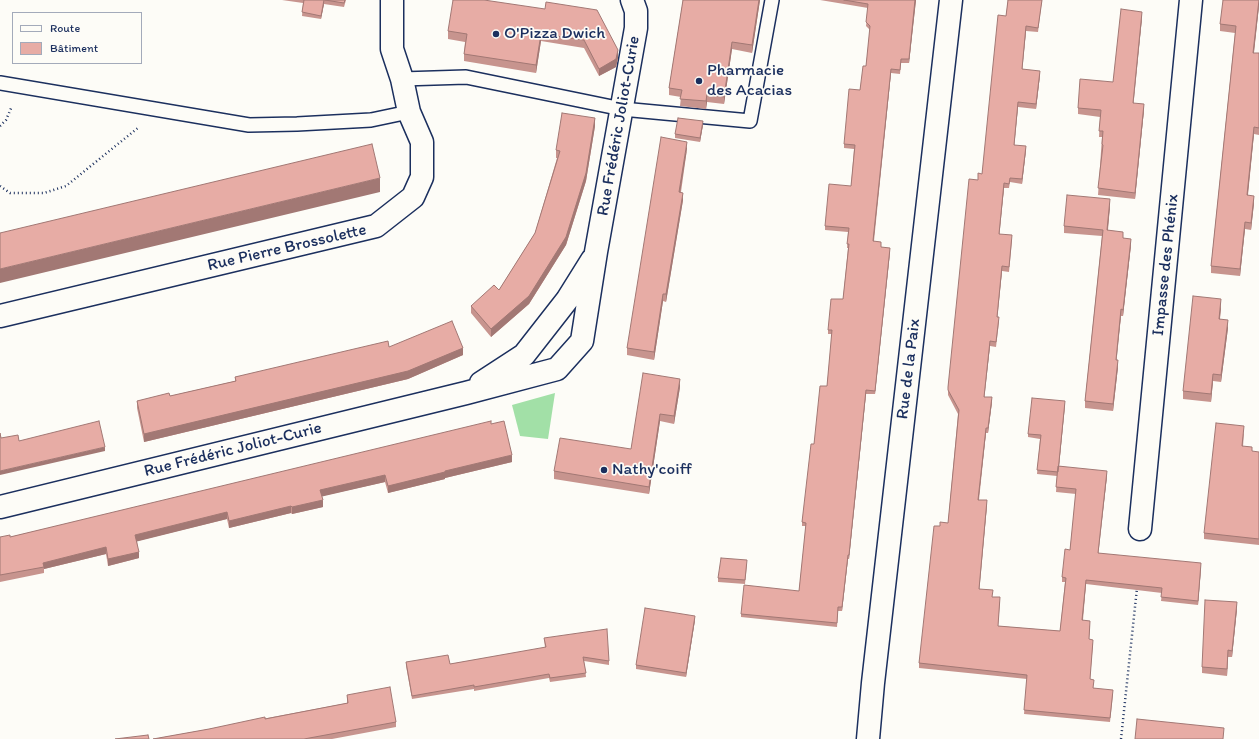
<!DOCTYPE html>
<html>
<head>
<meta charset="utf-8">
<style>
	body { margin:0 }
	#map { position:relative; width:1259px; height:739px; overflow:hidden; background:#fdfcf7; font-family:Itim,sans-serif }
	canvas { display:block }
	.legend { position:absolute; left:12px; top:12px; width:130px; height:52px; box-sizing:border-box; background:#fdfcf7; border:1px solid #a3aaba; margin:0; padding:5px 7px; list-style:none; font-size:12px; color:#1b2f5e }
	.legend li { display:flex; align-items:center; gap:8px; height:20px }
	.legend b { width:20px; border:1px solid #a3aaba }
</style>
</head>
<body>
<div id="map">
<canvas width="1259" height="739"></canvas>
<ul class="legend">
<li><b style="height:5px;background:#fdfcf7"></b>Route</li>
<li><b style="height:11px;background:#e7aca5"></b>Bâtiment</li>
</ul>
</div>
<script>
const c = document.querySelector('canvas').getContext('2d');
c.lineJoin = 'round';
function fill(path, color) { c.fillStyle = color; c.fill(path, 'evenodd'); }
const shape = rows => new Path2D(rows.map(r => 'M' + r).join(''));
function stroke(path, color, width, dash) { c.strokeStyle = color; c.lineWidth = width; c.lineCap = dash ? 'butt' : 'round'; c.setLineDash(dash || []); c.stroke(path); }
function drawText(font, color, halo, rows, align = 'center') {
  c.font = font + ' Itim,sans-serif'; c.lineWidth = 3.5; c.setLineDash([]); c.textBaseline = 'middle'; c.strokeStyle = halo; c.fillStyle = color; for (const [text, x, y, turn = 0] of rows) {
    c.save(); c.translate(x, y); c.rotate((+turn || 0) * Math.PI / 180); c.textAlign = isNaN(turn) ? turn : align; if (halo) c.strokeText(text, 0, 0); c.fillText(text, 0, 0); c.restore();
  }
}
fill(shape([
	[555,393,548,439,520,436,512,405]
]), '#a2e0a7');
const lane = shape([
	[402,79,466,77,622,109,750,121,772,0],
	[0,83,249,125,297,124,371,120,409,112]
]);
const street = shape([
	[0,316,376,226,413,197,422,177,422,142,409,112,402,79,392,49,392,0],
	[481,383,524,355,567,300,592,260],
	[0,507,466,393,557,369,582,341,596,252,636,28,636,11,632,0],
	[1140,529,1191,0],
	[868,739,873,683,951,0]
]);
stroke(lane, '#1b2f5e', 16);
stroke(street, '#1b2f5e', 25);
stroke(shape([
	[0,126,6,120,12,106],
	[0,186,10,193,44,193,66,186,139,127],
	[1121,739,1137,588]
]), '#1b2f5e', 2.5, [1, 3]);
stroke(lane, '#fdfcf7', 13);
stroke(street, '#fdfcf7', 22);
fill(shape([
	[282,0,346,0,344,7,324,4,321,19,302,16,303,3],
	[683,0,760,0,752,53,732,49,724,104,707,102,706,109,680,106,681,97,669,95,669,88],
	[820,0,916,0,909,63,901,63,900,74,891,73,874,241,881,247,890,252,875,394,866,394,849,559,848,559,842,611,838,611,837,627,741,617,741,614,799,591,806,526,802,526,802,522,814,444,827,386,832,334,828,334,828,330,843,299,848,248,847,248,848,232,825,230,825,226,851,186,854,149,844,148,844,144,860,90,866,66,870,30,866,26,868,8],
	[1008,0,1042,0,1038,32,1026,31,1022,69,1040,75,1036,109,1018,107,1014,145,1026,150,1022,184,1010,182,1009,188,1004,188,999,234,1012,240,1009,272,1002,271,997,317,999,322,996,347,990,346,984,397,992,402,988,433,986,433,979,500,987,505,979,589,1000,602,998,626,1060,631,1065,582,1062,582,1062,577,1070,550,1076,494,1056,492,1057,476,1037,474,1040,439,1028,437,1028,434,1065,405,1059,466,1107,476,1098,553,1201,568,1198,605,1161,601,1162,593,1086,584,1083,620,1090,626,1089,639,1093,644,1090,679,1093,688,1113,694,1110,722,1024,714,1027,679,919,668,919,663,940,526,948,523,958,414,948,395,948,387,978,180,982,174,1006,16],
	[1259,0,1259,6,1254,53,1259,53,1259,135,1254,134,1248,195,1254,203,1251,230,1245,229,1240,276,1211,273,1211,266,1235,33,1220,31,1220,24],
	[545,9,618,58,616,67,599,76,584,48,541,41,536,73,464,61,464,54,465,42,448,39,448,31],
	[1142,18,1133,103,1144,110,1135,199,1098,195,1102,137,1099,137,1100,117,1078,114,1078,108,1113,82],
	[703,125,700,142,675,138,675,134],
	[595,126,586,181,566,245,529,304,491,337,471,313,471,306,499,290,535,233,557,158,556,158,556,150],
	[687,149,681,192,683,200,666,302,663,301,654,360,627,355,627,348],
	[1110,206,1108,230,1123,238,1131,245,1123,316,1121,316,1116,360,1118,367,1113,411,1085,408,1085,401,1102,236,1064,233,1064,226],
	[1221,307,1220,319,1228,328,1221,382,1213,381,1211,402,1183,399,1183,391],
	[389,347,463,355,408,379,144,442,137,408,137,401,170,396,235,381,235,377],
	[680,387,674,424,660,421,649,494,554,479,554,471,631,449],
	[491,424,512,462,445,478,445,479,388,493,385,482,322,496,323,507,292,514,291,513,229,528,227,519,137,541,139,558,108,566,106,554,44,569,44,573,0,582,0,537,10,537],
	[1244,432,1243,447,1252,452,1259,452,1259,545,1204,539,1204,533],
	[747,564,745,584,718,582,718,578],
	[1237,609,1232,657,1228,657,1227,676,1202,673,1202,667],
	[695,620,686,677,636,669,636,665],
	[544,638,609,661,609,665,584,661,586,677,550,682,549,678,474,691,474,689,412,699,406,666,406,662,450,664,545,648],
	[347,695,396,722,396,727,332,739,153,739,209,729,347,703]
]), '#c7948e');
fill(shape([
	[324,0,324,4,321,19,321,16],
	[759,0,760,0,752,53,752,45],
	[915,0,916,0,909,63,909,59],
	[1259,0,1259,6,1253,60,1253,53],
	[1142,12,1142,18,1133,109,1133,103],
	[1026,26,1026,31,1022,73,1022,69],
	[541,34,541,41,536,73,536,65],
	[732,42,732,49,724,104,724,97],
	[618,50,618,58,616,67,599,76,599,69],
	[891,69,891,73,873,245,873,241],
	[1040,71,1040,75,1036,109,1036,104],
	[707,94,707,102,706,109,706,101],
	[1018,102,1018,107,1014,149,1014,145],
	[1144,104,1144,110,1135,199,1135,193],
	[595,118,595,126,586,181,566,245,529,304,491,337,491,329],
	[703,121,703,125,700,142,700,138],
	[1254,127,1254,134,1247,202,1247,195],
	[687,142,687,149,679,199,679,192],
	[1026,146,1026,150,1022,184,1022,179],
	[380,178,380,192,0,283,0,269],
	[1004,183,1004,188,999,239,999,234],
	[683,193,683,200,666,302,666,294],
	[1254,196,1254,203,1251,230,1251,223],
	[1110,199,1110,206,1107,237,1107,230],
	[1245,222,1245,229,1240,276,1240,269],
	[1131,239,1131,245,1123,316,1123,310],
	[890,248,890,252,875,394,875,391],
	[1002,266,1002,271,997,321,997,317],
	[663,294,663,301,654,360,654,352],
	[1221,299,1221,307,1219,327,1219,319],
	[1121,309,1121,316,1116,366,1116,360],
	[1228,320,1228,328,1221,382,1221,375],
	[990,341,990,346,984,401,984,397],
	[463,348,463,355,408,379,144,442,144,434],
	[1118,360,1118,367,1113,411,1113,404],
	[1213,374,1213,381,1211,402,1211,394],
	[680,379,680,387,674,424,674,416],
	[866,390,866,394,849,559,849,555],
	[992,397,992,402,988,433,988,428],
	[1065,401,1065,405,1058,476,1058,472],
	[660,414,660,421,649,494,649,487],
	[986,428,986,433,978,504,978,500],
	[105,447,105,451,0,475,0,471],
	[512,455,512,462,445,478,445,479,388,493,388,486,445,471],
	[1107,471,1107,476,1098,557,1098,553],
	[385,475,385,482,320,497,320,490],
	[323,500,323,507,292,514,292,507],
	[987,500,987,505,979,594,979,589],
	[291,506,291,513,229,528,229,521],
	[227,512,227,519,135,542,135,535],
	[106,547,106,554,44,569,43,563],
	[139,552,139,558,108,566,108,559],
	[848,555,848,559,842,611,842,607],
	[1201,563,1201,568,1198,605,1198,601],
	[1086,580,1086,584,1082,625,1082,620],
	[1237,602,1237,609,1232,657,1232,651],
	[695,616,695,620,686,677,686,673],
	[1228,650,1228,657,1227,676,1227,669]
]), '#a27874');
const building = shape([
	[304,0,324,0,321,16,302,12,304,0],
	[325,0,345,0,344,3,325,0],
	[453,0,484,0,545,9,546,2,597,10,618,50,616,59,599,69,584,40,541,34,536,65,464,54,467,34,448,31,453,0],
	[683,0,759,0,752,45,732,42,724,97,707,94,706,101,680,99,682,90,669,88,683,0],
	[844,0,915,0,909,59,901,59,900,70,891,69,873,241,881,242,881,247,890,248,875,391,866,390,849,555,848,555,842,607,838,607,837,623,741,614,744,585,799,591,806,523,802,522,811,444,814,444,820,386,827,386,832,330,828,330,831,299,843,299,849,244,847,244,849,228,825,226,829,184,851,186,855,145,844,144,849,89,860,90,863,66,866,66,870,26,866,22,868,4,844,0],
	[1008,0,1042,0,1038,28,1026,26,1022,69,1040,71,1036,104,1018,102,1014,145,1026,146,1022,179,1010,178,1009,184,1004,183,999,234,1012,235,1009,267,1002,266,997,317,999,317,996,342,990,341,984,397,992,397,988,428,986,428,978,500,987,500,979,589,993,590,992,597,1000,597,998,626,1060,631,1066,578,1062,577,1065,549,1070,550,1076,489,1056,487,1058,466,1107,471,1098,553,1201,563,1198,601,1161,597,1162,588,1086,580,1082,620,1090,621,1089,639,1093,640,1090,679,1094,680,1093,688,1113,690,1110,718,1024,710,1027,675,919,663,934,526,940,526,940,522,948,523,959,410,948,390,948,387,969,179,978,180,978,173,982,174,998,15,1006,16,1008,0],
	[1223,0,1259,0,1253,53,1259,53,1259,128,1254,127,1247,195,1254,196,1251,223,1245,222,1240,269,1211,266,1236,26,1220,24,1223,0],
	[1121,9,1142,12,1133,103,1144,104,1135,193,1098,188,1103,145,1102,144,1103,131,1099,131,1101,110,1078,108,1080,79,1113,82,1121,9],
	[562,113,595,118,586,173,566,237,529,296,491,329,471,306,494,285,499,290,535,233,560,151,556,150,562,113],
	[678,118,703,121,700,138,675,134,678,118],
	[661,137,687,142,679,192,683,193,666,294,663,294,654,352,627,348,661,137],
	[372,144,380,178,0,269,0,233,372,144],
	[1067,195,1110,199,1107,230,1123,232,1123,238,1131,239,1123,310,1121,309,1116,360,1118,360,1113,404,1085,401,1103,230,1064,226,1067,195],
	[1193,296,1221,299,1219,319,1228,320,1221,375,1213,374,1211,394,1183,391,1193,296],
	[452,321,463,348,408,371,144,434,137,401,169,393,170,396,236,381,235,377,388,341,389,347,452,321],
	[643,373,680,379,674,416,660,414,649,487,554,471,560,438,631,449,643,373],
	[1032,398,1065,401,1058,472,1037,470,1041,435,1028,434,1032,398],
	[99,421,105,447,0,471,0,433,1,438,18,435,19,441,99,421],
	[491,421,491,424,504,421,512,455,445,471,445,472,388,486,385,475,320,490,323,500,292,507,291,506,229,521,227,512,135,535,139,552,108,559,106,547,43,563,44,567,0,575,0,537,10,535,10,537,491,421],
	[1216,423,1244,426,1242,446,1252,447,1252,451,1259,452,1259,539,1204,533,1216,423],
	[721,558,747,560,745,580,718,578,721,558],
	[1205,600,1237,602,1232,651,1228,650,1227,669,1202,667,1205,600],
	[645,608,695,616,686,673,636,665,645,608],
	[607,629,609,661,583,657,586,673,550,678,549,674,474,687,474,685,412,696,406,662,448,655,450,664,546,647,544,638,607,629],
	[390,687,396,722,304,739,153,739,209,729,265,717,265,719,348,703,347,695,390,687],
	[1137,719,1224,728,1223,739,1135,739,1137,719],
	[148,735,149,739,115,739,148,735]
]);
fill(building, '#e7aca5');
stroke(building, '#a27874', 1);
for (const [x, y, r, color] of [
	[496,34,4,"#1b2f5e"],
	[699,81,4,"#1b2f5e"],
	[604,470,4,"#1b2f5e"]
]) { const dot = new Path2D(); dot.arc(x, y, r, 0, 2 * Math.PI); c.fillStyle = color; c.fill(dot); stroke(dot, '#fdfcf7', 1.5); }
drawText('17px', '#1b2f5e', '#fdfcf7', [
	["O'Pizza Dwich",504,34],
	["Pharmacie",707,71],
	["des Acacias",707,91],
	["Nathy'coiff",612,470]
], 'left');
drawText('17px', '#1b2f5e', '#fdfcf7', [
	["Rue Frédéric Joliot-Curie",619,126,-80],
	["Rue Pierre Brossolette",287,248,-13],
	["Impasse des Phénix",1166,265,-84],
	["Rue de la Paix",909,369,-83],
	["Rue Frédéric Joliot-Curie",233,450,-14]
]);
</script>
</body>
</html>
